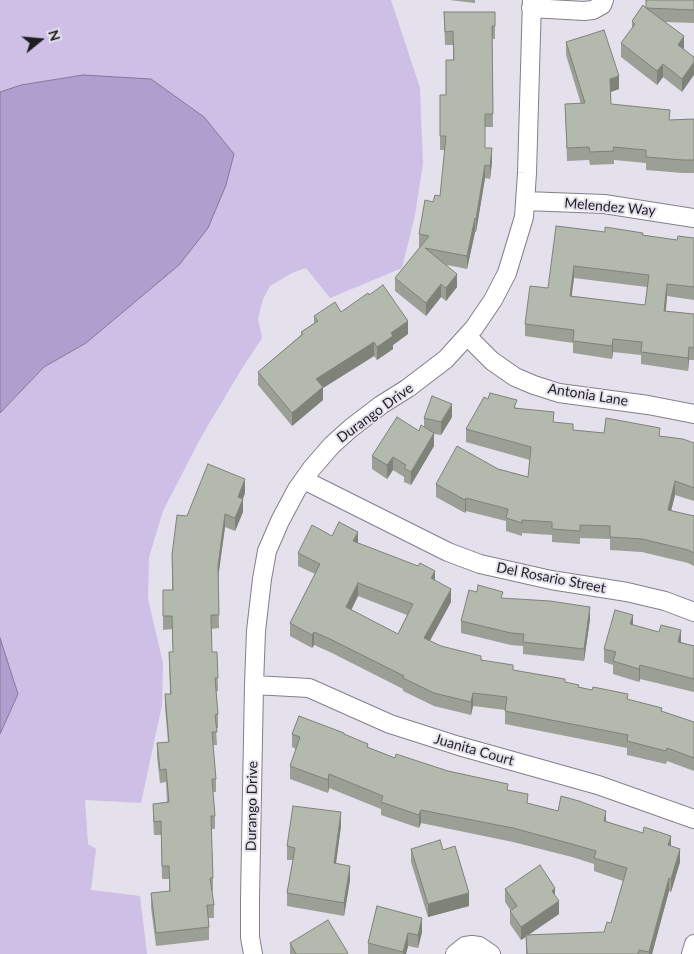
<!DOCTYPE html>
<html>
<head>
<meta charset="utf-8">
<style>
	body { margin:0 }
	#map { position:relative; width:694px; height:954px; overflow:hidden; background:#e4e0ec; font-family:Lato,sans-serif }
	canvas { display:block }
	.north { position:absolute; left:15px; top:15px; width:50px; height:50px; -webkit-text-stroke:4px #e4e0ec; paint-order:stroke; rotate:73deg; font-size:14px; font-weight:700; line-height:20px; text-align:center; color:#1e1d21 }
	.north::after { content:''; display:block; margin:auto; width:18px; height:22px; background:#1e1d21; clip-path:polygon(50% 0,100% 100%,50% 72%,0 100%) }
</style>
</head>
<body>
<div id="map">
<canvas width="694" height="954"></canvas>
<div class="north">N</div>
</div>
<script>
const c = document.querySelector('canvas').getContext('2d');
c.lineJoin = 'round';
function fill(path, color) { c.fillStyle = color; c.fill(path, 'evenodd'); }
const shape = rows => new Path2D(rows.map(r => 'M' + r).join(''));
function stroke(path, color, width, dash) { c.strokeStyle = color; c.lineWidth = width; c.lineCap = dash ? 'butt' : 'round'; c.setLineDash(dash || []); c.stroke(path); }
function drawText(font, color, halo, rows, align = 'center') {
  c.font = font + ' Lato,sans-serif'; c.lineWidth = 4; c.setLineDash([]); c.textBaseline = 'middle'; c.strokeStyle = halo; c.fillStyle = color; for (const [text, x, y, turn = 0] of rows) {
    c.save(); c.translate(x, y); c.rotate((+turn || 0) * Math.PI / 180); c.textAlign = isNaN(turn) ? turn : align; if (halo) c.strokeText(text, 0, 0); c.fillText(text, 0, 0); c.restore();
  }
}
fill(shape([
	[0,0,391,0,420,88,423,163,415,215,402,268,330,298,306,268,292,273,270,286,263,299,258,318,262,338,241,370,200,439,163,511,149,557,148,599,163,663,162,705,141,803,85,800,88,844,96,849,91,890,140,896,147,954,0,954,0,734,18,694,0,638,0,413,44,367,86,343,83,75,21,85,0,92]
]), '#cdbfe6');
const water = shape([
	[83,75,151,79,204,117,234,154,226,185,208,228,179,265,86,343,44,367,0,413,0,92,21,85,83,75],
	[0,638,18,694,0,734,0,638]
]);
fill(water, '#b09fce');
stroke(water, '#84789a', 1);
const minor = shape([
	[531,8,584,11,593,10,602,5,604,0],
	[525,201,604,204,694,218],
	[467,336,492,361,515,377,534,385,559,393,648,405,694,414],
	[304,480,448,552,480,564,551,580,627,592,665,601,694,612],
	[254,685,309,688,390,724,459,746,598,785,694,819],
	[253,954,250,937,250,899,254,685,256,631,262,579,267,551,280,521,297,489,312,468,332,445,351,428,381,405,408,388,446,359,474,328,493,300,507,273,524,217,527,173,532,0],
	[455,954,465,946,472,945,479,946,491,954],
	[691,954,694,944]
]);
stroke(minor, '#837f8b', 20);
stroke(minor, '#fff', 18);
fill(shape([
	[449,0,475,0,475,3],
	[694,0,694,23,665,22,684,36,682,92,663,77,657,85,621,57,621,43,632,29,632,21,646,8],
	[444,12,495,12,495,39,492,39,493,127,485,127,485,148,492,162,490,179,485,178,476,232,475,232,467,269,447,265,457,287,446,301,441,297,426,316,395,291,395,278,420,247,419,247,419,234,433,202,440,196,445,150,440,150,440,95,446,95,453,60,453,45,445,45],
	[566,42,619,89,611,92,611,104,670,120,694,119,694,173,683,173,646,170,646,163,614,160,614,164,590,165,589,160,567,161,565,104,581,104,566,55],
	[605,232,643,235,677,240,694,238,694,300,667,296,666,311,694,314,694,360,689,360,688,371,641,364,641,355,613,352,612,359,573,353,573,343,525,336,525,324,548,288],
	[574,278,647,287,645,305,571,296],
	[341,312,408,334,393,345,393,349,377,360,374,356,323,388,323,400,292,426,258,385,258,372,301,335,301,332,314,323,314,316],
	[488,399,517,408,573,430,604,433,660,436,694,443,694,501,675,495,671,511,694,516,694,566,688,563,642,552,610,550,610,539,580,538,580,544,552,542,552,535,522,533,522,536,506,531,506,521,466,511,465,513,436,497,436,484,498,469,528,477,530,460,466,442,466,429],
	[452,417,441,435,434,434,434,446,411,485,404,482,404,477,393,470,387,479,372,469,372,456,419,431,424,427,424,418],
	[245,493,243,499,243,512,235,531,225,527,218,576,219,628,211,629,212,652,217,652,218,691,216,691,218,714,218,728,216,728,217,745,213,745,216,779,216,792,213,792,215,816,215,829,211,829,213,878,213,891,212,891,214,905,214,918,208,918,209,927,209,940,156,946,151,907,151,893,169,891,169,879,162,879,161,835,154,835,153,817,153,804,167,802,166,782,160,783,157,756,157,743,168,742,165,707,165,694,170,694,169,652,173,652,172,629,163,630,163,590,172,590,172,555,187,516],
	[332,536,358,543,435,580,451,602,430,641,441,646,513,670,565,682,579,687,628,700,694,722,694,771,667,761,666,764,627,755,627,748,505,724,505,710,473,706,471,715,434,706,403,691,403,689,330,652,314,645,312,648,290,636,290,623,315,574,298,566,298,553],
	[358,596,407,615,398,634,351,610],
	[503,599,590,619,584,661,523,654,523,646,511,645,461,633,461,621],
	[633,625,681,642,694,646,694,692,640,679,639,682,613,674,613,665,604,662,604,649],
	[292,734,344,734,368,747,395,758,448,771,508,790,528,804,606,821,671,846,680,862,671,892,669,891,652,954,526,954,526,937,521,940,510,924,510,911,511,911,505,902,505,889,555,896,559,914,528,935,604,932,611,923,623,881,594,871,594,864,572,857,513,842,421,823,419,828,381,815,381,809,329,788,328,793,290,779,290,766,296,749,292,747],
	[341,826,336,864,350,880,344,916,287,906,287,893,293,860,287,860,287,846],
	[411,849,443,850,469,906,428,917,411,862],
	[377,906,422,932,418,948,408,946,406,954,368,954,368,943],
	[290,943,348,954,290,954]
]), '#9b9f95');
fill(shape([
	[684,36,684,49,678,45],
	[694,62,694,75,682,92,682,79],
	[663,64,663,77,657,85,657,71],
	[619,76,619,89,610,92,610,79],
	[492,148,492,162,490,179,490,166],
	[485,165,485,178,476,232,476,219],
	[475,218,475,232,467,269,467,256],
	[574,266,574,278,570,309,570,296],
	[457,274,457,287,446,301,446,288],
	[441,284,441,297,426,316,426,303],
	[667,284,667,296,664,324,664,311],
	[408,321,408,334,393,345,393,349,377,360,377,347,391,333],
	[613,339,613,352,612,359,612,346],
	[374,342,374,356,323,388,323,400,292,426,292,413,316,379],
	[689,347,689,360,688,371,688,358],
	[452,404,452,417,441,435,441,422],
	[434,433,434,446,411,485,411,472],
	[393,457,393,470,387,479,387,465],
	[245,479,245,493,239,507,243,499,243,512,235,531,235,518,238,497],
	[675,481,675,495,668,523,668,510],
	[466,498,466,511,465,513,465,500],
	[225,514,225,527,218,579,218,566],
	[358,532,358,545,353,541],
	[435,571,435,584,431,578],
	[358,583,358,596,346,621,346,607],
	[451,589,451,602,424,651,424,638],
	[590,607,590,619,584,661,584,649],
	[633,615,633,628,630,624],
	[681,630,681,643,678,642],
	[314,632,314,645,312,648,312,635],
	[640,665,640,679,639,682,639,669],
	[473,693,473,706,471,715,471,702],
	[329,774,329,788,328,793,328,780],
	[421,810,421,823,419,828,419,815],
	[606,811,606,824,604,821],
	[341,812,341,826,334,877,334,863],
	[671,836,671,849,668,845],
	[680,849,680,862,671,892,671,879],
	[350,866,350,880,344,916,344,903],
	[669,878,669,891,652,954,649,954],
	[555,888,555,901,552,891],
	[469,893,469,906,428,917,428,904],
	[559,901,559,914,521,940,521,927],
	[422,918,422,932,418,948,418,935],
	[408,933,408,946,406,954,403,954]
]), '#7e8279');
const building = shape([
	[646,0,694,0,694,10,646,8,684,36,678,45,694,57,694,62,682,79,663,64,657,71,621,43,635,24,632,21,643,5,646,8,646,0],
	[444,12,495,12,495,26,492,26,493,114,485,114,485,148,492,148,490,166,485,165,476,219,475,218,467,256,425,248,457,274,446,288,441,284,426,303,395,278,429,236,419,234,425,200,433,202,435,195,440,196,446,136,440,136,440,95,446,95,446,60,454,60,453,31,445,32,444,12],
	[604,30,619,76,610,79,611,104,670,110,669,120,694,119,694,160,683,160,646,157,646,150,613,147,614,151,590,152,589,147,567,148,565,104,585,103,566,42,604,30],
	[556,226,605,232,605,227,643,233,642,235,677,240,678,236,694,238,694,287,667,284,664,311,694,314,694,348,689,347,688,358,641,352,642,342,613,339,612,346,573,341,574,330,525,324,530,286,548,288,556,226],
	[574,266,649,275,645,305,570,296,574,266],
	[383,285,408,321,391,333,393,336,377,347,374,342,316,379,323,387,292,413,258,372,303,334,301,332,318,321,314,316,335,302,341,312,368,293,369,295,383,285],
	[490,393,517,400,514,408,554,412,553,422,573,424,573,430,604,433,606,418,660,428,659,436,683,439,694,443,694,488,675,481,668,510,694,516,694,553,688,550,642,539,610,537,610,526,580,525,580,531,552,529,552,522,522,520,522,523,506,518,508,509,466,498,465,500,436,484,457,446,498,469,528,477,531,447,466,429,484,397,488,399,490,393],
	[432,396,452,404,441,422,424,418,432,396],
	[397,417,419,431,421,425,434,433,411,472,404,468,406,465,393,457,387,465,372,456,397,417],
	[208,464,245,479,238,497,243,499,235,518,225,514,218,566,219,615,211,615,212,652,217,652,218,678,215,678,218,714,215,715,217,732,212,732,216,779,212,779,215,816,211,816,213,878,210,878,214,905,207,905,209,927,156,933,151,893,170,891,169,866,162,866,161,821,154,822,153,804,169,802,166,769,160,770,157,743,169,742,165,694,171,694,169,652,173,652,172,616,163,616,163,590,173,590,172,555,177,515,187,516,208,464],
	[339,522,358,532,353,541,418,566,420,563,435,571,431,578,451,589,424,638,441,646,481,656,481,660,513,665,513,670,565,679,565,682,579,685,578,687,592,690,593,687,628,694,627,699,662,708,661,711,694,722,694,758,667,748,666,751,627,741,628,735,505,711,507,697,473,693,471,702,434,693,403,678,404,676,330,639,314,632,312,635,290,623,320,564,298,553,312,525,332,536,339,522],
	[358,583,413,604,398,634,346,607,358,583],
	[478,585,503,592,501,598,550,601,590,607,584,649,523,642,524,634,511,633,461,621,469,590,477,592,478,585],
	[615,610,633,615,630,624,659,632,661,625,681,630,678,642,694,646,694,679,640,665,639,669,613,661,616,652,604,649,615,610],
	[299,716,344,733,344,734,368,744,367,747,395,758,396,754,448,771,508,784,507,790,528,794,527,803,558,811,561,796,579,801,606,811,604,821,643,833,644,827,671,836,668,845,680,849,671,879,669,878,649,952,639,950,638,954,527,954,526,935,604,932,607,922,611,923,627,868,594,858,596,851,572,844,513,828,421,810,419,815,381,802,383,796,329,774,328,780,290,766,300,737,292,734,299,716],
	[293,806,341,812,334,863,350,866,344,903,287,893,295,848,287,846,293,806],
	[440,840,443,850,455,846,469,893,428,904,411,849,440,840],
	[540,865,555,888,552,891,559,901,521,927,510,911,517,906,505,889,540,865],
	[377,906,422,918,418,935,408,933,403,952,368,943,377,906],
	[328,920,348,953,346,954,296,954,290,943,328,920]
]);
fill(building, '#b4b9ad');
stroke(building, '#7e8279', 1);
drawText('14px', '#1e1d21', '#e4e0ec', [
	["Melendez Way",610,207,5],
	["Antonia Lane",588,395,9],
	["Durango Drive",375,413,-36],
	["Del Rosario Street",551,578,11],
	["Juanita Court",474,750,16],
	["Durango Drive",252,806,-89]
]);
</script>
</body>
</html>
